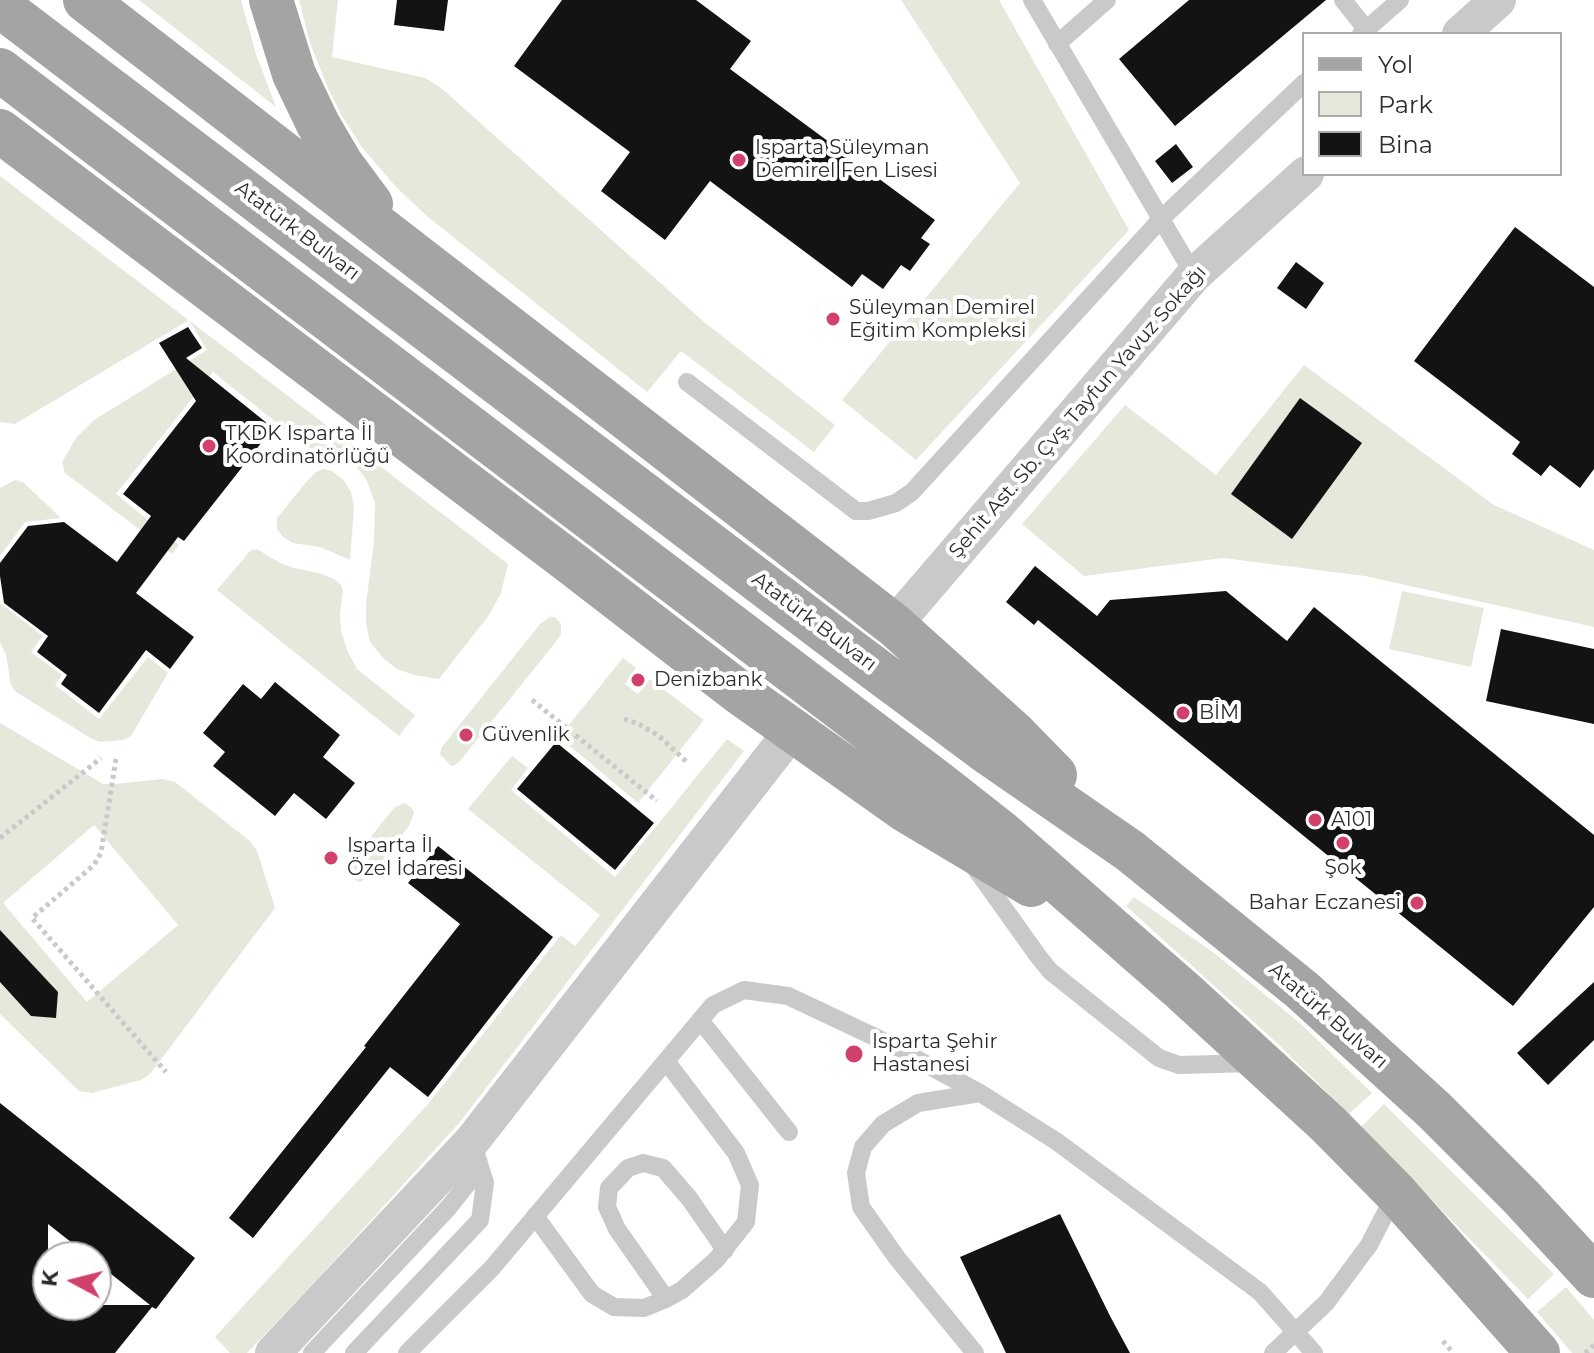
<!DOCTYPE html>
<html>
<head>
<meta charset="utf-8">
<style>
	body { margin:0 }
	#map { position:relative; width:1594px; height:1353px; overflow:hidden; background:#fff; font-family:Montserrat,sans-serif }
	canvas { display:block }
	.legend { position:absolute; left:1302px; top:32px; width:260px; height:144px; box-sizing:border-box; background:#fff; border:2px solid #ababab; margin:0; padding:10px 14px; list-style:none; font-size:24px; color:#2c2c2c }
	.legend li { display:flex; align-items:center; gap:16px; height:40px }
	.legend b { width:40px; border:2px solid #ababab }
	.north { position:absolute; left:32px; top:1241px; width:80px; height:80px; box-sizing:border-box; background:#fff; border:2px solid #ababab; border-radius:50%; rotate:277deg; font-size:22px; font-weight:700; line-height:32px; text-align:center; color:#2c2c2c }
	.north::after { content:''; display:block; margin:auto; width:28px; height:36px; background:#d1416c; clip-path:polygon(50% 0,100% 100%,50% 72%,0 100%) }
</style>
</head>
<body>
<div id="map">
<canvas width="1594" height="1353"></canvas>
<ul class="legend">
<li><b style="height:10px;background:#a4a4a4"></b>Yol</li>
<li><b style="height:22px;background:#e5e9db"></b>Park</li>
<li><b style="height:22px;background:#131313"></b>Bina</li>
</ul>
<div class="north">K</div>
</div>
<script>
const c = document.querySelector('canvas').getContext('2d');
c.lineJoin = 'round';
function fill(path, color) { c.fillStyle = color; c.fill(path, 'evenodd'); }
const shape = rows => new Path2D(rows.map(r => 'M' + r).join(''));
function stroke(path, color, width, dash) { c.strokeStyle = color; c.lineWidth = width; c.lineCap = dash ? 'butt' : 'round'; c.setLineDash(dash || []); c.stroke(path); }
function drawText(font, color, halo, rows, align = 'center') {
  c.font = font + ' Montserrat,sans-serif'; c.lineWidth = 8; c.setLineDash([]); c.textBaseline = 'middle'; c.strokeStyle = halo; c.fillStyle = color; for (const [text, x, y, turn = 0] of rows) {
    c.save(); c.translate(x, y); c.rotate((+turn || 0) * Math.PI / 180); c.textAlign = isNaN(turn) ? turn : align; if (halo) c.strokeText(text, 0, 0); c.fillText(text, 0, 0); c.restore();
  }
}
fill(shape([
	[139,0,241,0,256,54,276,107],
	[299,0,338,0,332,57,425,78,440,87,703,321,835,425,814,452,681,351,647,392,428,217,396,187,361,146,342,116,328,88,310,43],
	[901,0,999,0,1129,230,916,460,842,400,1020,183],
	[0,176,508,564,501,593,489,615,439,679,414,675,397,669,383,658,370,642,366,624,366,604,374,542,375,503,366,479,355,465,339,453,325,448,311,450,213,372,116,494,179,545,172,554,65,473,62,462,76,438,94,420,207,350,189,320,15,424,0,422],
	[1304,365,1494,505,1594,550,1594,627,1365,576,1223,558,1084,576,1022,524,1125,405,1216,475],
	[324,469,332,471,344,481,351,492,354,508,350,560,320,547,293,543,283,537,277,529,277,518,307,481,316,472],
	[15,480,23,482,61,518,25,522,0,556,0,488],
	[257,549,280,563,294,568,319,573,334,579,341,585,343,591,340,613,341,631,347,650,357,669,415,715,399,736,217,590,251,550],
	[1402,591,1484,608,1471,667,1389,649],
	[0,603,43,636,31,652,62,675,55,685,99,719,148,657,168,673,131,736,123,740,100,742,92,739,16,692,11,685,6,655,0,642],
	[550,617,555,617,561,624,561,634,558,639,460,761,453,766,450,765,440,754,442,747,540,624],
	[623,658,636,668,625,684,638,694,650,679,704,720,638,803,559,737],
	[0,723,103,784,115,784,162,779,175,782,250,841,257,851,275,908,150,1074,141,1080,92,1093,79,1091,0,1014],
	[94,825,178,925,87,1002,3,903],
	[727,739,744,751,460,1122,314,1283,247,1353,230,1353,215,1337,428,1104,561,935,575,946,600,915,468,809,512,756,528,768,511,790,615,877],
	[404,803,412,808,414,813,409,826,369,877,360,882,350,878,347,870,349,864,394,808],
	[1134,897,1214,953,1301,1024,1372,1093,1349,1114,1276,1042,1126,906],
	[1384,1104,1554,1274,1528,1299,1361,1127],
	[1566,1287,1594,1320,1594,1353,1572,1353,1537,1312]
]), '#e5e9db');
fill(shape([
	[397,0,448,0,444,31,394,25],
	[562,0,696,0,751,41,730,69,935,220,921,238,930,244,910,271,901,265,883,289,862,274,852,287,710,181,665,240,601,191,630,152,514,66],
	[1189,0,1326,0,1175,126,1119,59],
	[1176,144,1193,167,1172,183,1155,161],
	[1515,227,1594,287,1594,469,1580,488,1550,465,1541,476,1512,454,1520,442,1414,361],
	[1296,262,1324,283,1306,309,1277,288],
	[188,327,202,348,186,358,273,428,184,541,178,537,136,593,194,637,170,669,146,650,99,713,61,684,67,675,37,652,48,636,4,603,0,576,0,563,28,526,64,522,117,562,151,516,123,494,196,401,159,343],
	[1300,398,1362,443,1292,539,1231,494],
	[1035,566,1097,616,1110,600,1226,591,1287,641,1314,607,1594,835,1594,907,1513,1006,1038,620,1034,625,1006,602],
	[1501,629,1594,649,1594,724,1486,701],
	[275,682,340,735,323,757,355,783,326,819,294,793,275,816,213,766,225,752,203,733,243,684,261,699],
	[556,742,654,823,615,870,517,789],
	[438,846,553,937,428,1097,390,1067,253,1238,229,1218,366,1047,364,1046,460,924,408,883],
	[0,930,58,992,56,1018,31,1016,0,982],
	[1594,982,1594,1040,1548,1085,1517,1053],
	[0,1103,195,1258,156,1309,152,1307,115,1353,0,1353],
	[48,1224,90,1257,96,1257,96,1262,150,1305,48,1305],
	[1060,1214,1110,1316,1130,1353,1006,1353,960,1257]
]), '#131313');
stroke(shape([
	[532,700,657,801],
	[624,719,639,724,659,736,687,762],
	[116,759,101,853,94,865,32,918,166,1072],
	[0,838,101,758],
	[1443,1341,1453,1353],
	[1585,1353,1594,1345]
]), '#c9c9c9', 5, [4, 4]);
stroke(shape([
	[1032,0,1194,275],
	[1343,0,1366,29],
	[1361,34,1400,0],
	[1057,44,1107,0],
	[687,382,856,511,868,511,896,503,912,492,1161,219,1304,83],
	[973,865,1038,956,1050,971,1159,1058,1179,1065,1254,1063],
	[700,1020,789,1132],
	[535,1216,592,1294,614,1307,644,1308,666,1299,682,1290,716,1260,746,1222,750,1185,736,1153,666,1061],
	[666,1299,617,1229,607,1207,609,1188,628,1168,643,1163,663,1168,689,1198,725,1250],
	[312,1353,449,1207,468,1183,477,1159],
	[354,1353,480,1220,485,1183,472,1141],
	[407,1353,492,1268,713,1005,744,990,788,996,877,1038,980,1093,1056,1141,1260,1292,1314,1353],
	[975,1353,897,1258,861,1207,856,1173,863,1147,883,1124,918,1103,980,1093],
	[1273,1353,1326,1303,1369,1245,1396,1193]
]), '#c9c9c9', 18);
stroke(shape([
	[1460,34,1498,0],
	[894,625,1194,275,1306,174],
	[273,1353,472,1141,792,731]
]), '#c9c9c9', 36);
stroke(shape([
	[85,0,894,625,1012,731,1055,775],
	[271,0,294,74,318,124,342,165,371,204],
	[0,6,851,651,991,755,1130,851,1302,990,1434,1110,1522,1198,1594,1276],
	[0,70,941,785,1002,833,1184,992,1328,1124,1396,1193,1538,1353],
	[0,131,566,559,740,693,905,810,1031,885]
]), '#a4a4a4', 44);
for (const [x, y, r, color] of [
	[739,160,8,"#d1416c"],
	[833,319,8,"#d1416c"],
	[209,446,8,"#d1416c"],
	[638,680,8,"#d1416c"],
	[1183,713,8,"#d1416c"],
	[466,735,8,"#d1416c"],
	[1315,820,8,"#d1416c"],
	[1343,843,8,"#d1416c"],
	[331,858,8,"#d1416c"],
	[1417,903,8,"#d1416c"],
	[854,1054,10,"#d1416c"]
]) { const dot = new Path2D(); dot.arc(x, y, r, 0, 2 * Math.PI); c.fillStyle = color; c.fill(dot); stroke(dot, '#fff', 3); }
drawText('20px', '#2c2c2c', '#fff', [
	["Isparta Süleyman",755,148],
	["Demirel Fen Lisesi",755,171],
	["Süleyman Demirel",849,308],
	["Eğitim Kompleksi",849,331],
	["TKDK Isparta İl",225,434],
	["Koordinatörlüğü",225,457],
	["Denizbank",654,680],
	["BİM",1199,713],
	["Güvenlik",482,735],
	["A101",1331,820],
	["Isparta İl",347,846],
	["Özel İdaresi",347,869],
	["Şok",1343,868,"center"],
	["Bahar Eczanesi",1401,903,"right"],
	["Isparta Şehir",872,1042],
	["Hastanesi",872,1065]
], 'left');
drawText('20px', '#2c2c2c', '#fff', [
	["Atatürk Bulvarı",297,231,37],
	["Şehit Ast. Sb. Çvş. Tayfun Yavuz Sokağı",1078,412,-49],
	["Atatürk Bulvarı",814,622,37],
	["Atatürk Bulvarı",1328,1016,41]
]);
</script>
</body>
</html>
